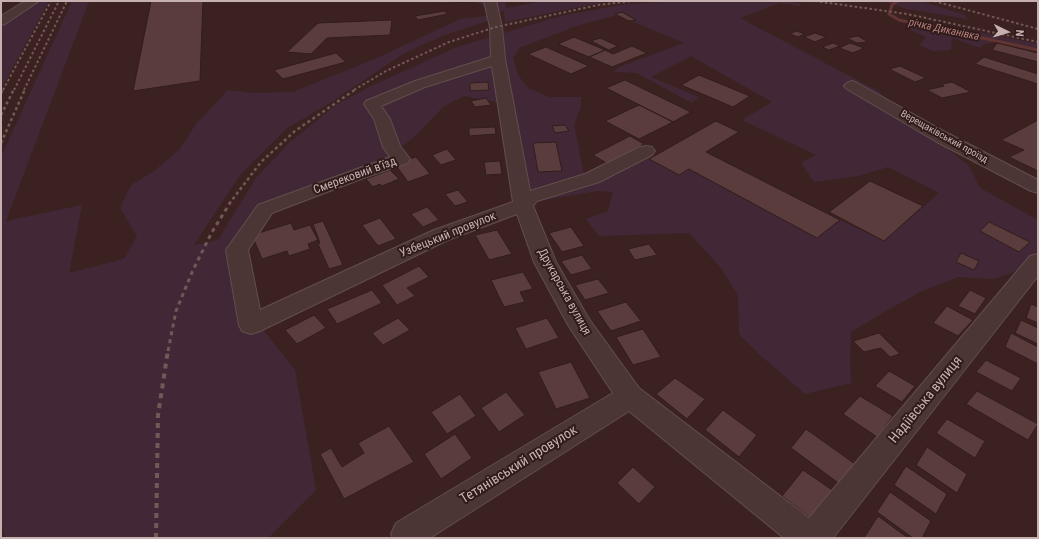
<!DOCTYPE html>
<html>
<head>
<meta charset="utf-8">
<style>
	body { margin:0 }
	#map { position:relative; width:1039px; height:539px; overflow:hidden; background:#3b2221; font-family:"Roboto Condensed",sans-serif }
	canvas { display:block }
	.frame { position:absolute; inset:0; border:2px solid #c7b1b0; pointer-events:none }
	.north { position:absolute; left:987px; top:12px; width:40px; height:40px; -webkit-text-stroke:3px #301b1a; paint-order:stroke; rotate:95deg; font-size:11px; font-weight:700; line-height:16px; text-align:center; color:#c7b1b0 }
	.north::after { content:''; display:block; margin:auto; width:14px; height:18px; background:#c7b1b0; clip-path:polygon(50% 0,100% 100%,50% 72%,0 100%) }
</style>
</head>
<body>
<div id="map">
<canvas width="1039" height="539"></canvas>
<div class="frame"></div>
<div class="north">N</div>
</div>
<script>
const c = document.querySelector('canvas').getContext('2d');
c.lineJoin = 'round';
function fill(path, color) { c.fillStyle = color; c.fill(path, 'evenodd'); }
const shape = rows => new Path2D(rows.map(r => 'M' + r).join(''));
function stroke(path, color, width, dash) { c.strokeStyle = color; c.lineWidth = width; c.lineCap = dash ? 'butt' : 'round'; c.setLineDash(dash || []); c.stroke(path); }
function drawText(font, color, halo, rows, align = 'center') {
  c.font = font + ' "Roboto Condensed",sans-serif'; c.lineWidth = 4; c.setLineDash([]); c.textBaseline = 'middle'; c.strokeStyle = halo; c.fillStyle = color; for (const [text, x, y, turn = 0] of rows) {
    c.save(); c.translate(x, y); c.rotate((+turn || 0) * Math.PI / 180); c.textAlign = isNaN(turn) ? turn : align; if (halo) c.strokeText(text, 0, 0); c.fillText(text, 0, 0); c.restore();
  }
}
fill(shape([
	[33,1,49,1,1,89,1,21],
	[72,1,89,1,6,221,82,205,69,273,124,259,137,236,120,208,131,185,154,171,180,149,196,124,228,90,250,93,293,92,377,58,460,19,493,15,491,20,442,36,403,54,330,103,286,129,240,175,194,245,218,240,256,178,288,144,336,105,369,87,457,47,561,16,625,4,682,1,771,1,799,3,800,6,780,3,740,18,878,91,913,121,969,166,980,188,1038,220,1038,259,1036,264,994,279,958,277,920,292,884,312,851,332,850,361,851,383,805,394,760,355,739,334,738,295,721,268,689,233,599,236,586,219,608,211,613,192,597,191,545,200,521,193,506,104,464,96,444,106,414,137,381,163,265,209,249,234,245,290,261,327,295,370,316,490,268,538,6,538,1,524,1,157],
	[617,15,684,43,619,67,614,72,637,73,692,103,699,97,651,77,691,56,772,102,742,120,816,155,801,163,814,182,858,176,888,167,939,193,884,241,840,220,817,238,689,169,649,159,604,167,584,175,574,125,581,107,581,97,549,97,528,88,518,75,513,58,519,48,576,26],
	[476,1,505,1,506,8,544,1,610,1,505,22,504,11,495,13],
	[882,1,921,1,965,15,968,19,907,9],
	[929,24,965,29,1033,43,1038,44,1038,52,996,42,984,44,980,48,952,38,951,50,933,51,919,45,926,37,910,30,911,25]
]), '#422837');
stroke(shape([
	[897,1,892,5,889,14,899,20,1038,50]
]), '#613432', 3);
const building = shape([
	[151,1,203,1,200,81,133,91,151,1],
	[440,1,476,1,476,2,440,3,440,1],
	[444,11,448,14,418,20,415,16,444,11],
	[622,12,636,20,629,21,615,14,622,12],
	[392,20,390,35,327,38,311,54,287,52,318,23,392,20],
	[796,31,805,34,798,37,790,34,796,31],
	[815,33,826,37,815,42,804,37,815,33],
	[858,36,868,42,857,43,847,38,858,36],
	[574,37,605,50,589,57,558,44,574,37],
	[600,38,618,46,609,50,591,41,600,38],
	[833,43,840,46,829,50,822,47,833,43],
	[850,43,864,48,853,53,839,48,850,43],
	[997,43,1038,53,1038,62,992,50,997,43],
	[632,46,647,53,612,67,589,57,605,50,613,54,632,46],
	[546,47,589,66,571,74,528,54,546,47],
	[336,53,346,62,283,79,274,70,336,53],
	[984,57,1038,74,1038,84,975,64,984,57],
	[900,66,926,78,915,82,889,69,900,66],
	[699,75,750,96,733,107,681,85,699,75],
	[625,80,691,112,673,122,606,88,625,80],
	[488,82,489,90,470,91,470,83,488,82],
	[952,82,971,92,942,98,927,90,944,86,942,84,952,82],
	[486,98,491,105,475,107,471,101,486,98],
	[639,105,673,122,639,139,605,121,639,105],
	[1038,120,1038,171,1009,157,1024,150,1001,140,1038,120],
	[716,121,739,132,706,152,840,220,817,238,689,169,679,175,649,159,716,121],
	[565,125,569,131,555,133,552,126,565,125],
	[495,127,496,134,469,136,469,128,495,127],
	[630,136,644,144,608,164,593,155,630,136],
	[556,142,562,171,538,172,533,143,556,142],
	[447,149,456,160,441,165,432,155,447,149],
	[416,157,430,174,408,182,395,164,416,157],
	[500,161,502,174,486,175,484,162,500,161],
	[390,170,399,179,382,186,380,184,373,187,366,179,390,170],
	[870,181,923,206,884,241,829,212,870,181],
	[458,190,468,202,455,206,445,194,458,190],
	[427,207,439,220,423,227,411,214,427,207],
	[380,218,396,239,378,246,362,225,380,218],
	[323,221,343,265,329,269,318,244,320,243,313,224,323,221],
	[989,222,1030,242,1019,252,980,231,989,222],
	[291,223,294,230,310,225,318,240,308,244,310,249,289,256,287,251,262,259,252,235,291,223],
	[571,227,584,246,562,252,549,233,571,227],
	[497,230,512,254,489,260,475,235,497,230],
	[649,244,657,255,635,260,628,249,649,244],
	[961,253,979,261,974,270,956,262,961,253],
	[582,255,592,269,571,275,561,261,582,255],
	[419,266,429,277,407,288,415,296,397,305,382,285,419,266],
	[523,272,533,289,520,292,525,302,504,307,491,280,523,272],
	[598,279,609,293,585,300,575,285,598,279],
	[372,290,382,303,337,324,327,309,372,290],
	[970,290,986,298,975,314,958,306,970,290],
	[626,302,641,321,611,331,597,311,626,302],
	[1031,304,1038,307,1038,323,1026,318,1031,304],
	[947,306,973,320,958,336,933,323,947,306],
	[314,315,326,328,297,344,285,330,314,315],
	[398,318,410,330,383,345,372,333,398,318],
	[547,318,559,338,526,349,515,328,547,318],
	[1021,320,1038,328,1038,344,1015,333,1021,320],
	[643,329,661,357,633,365,616,337,643,329],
	[879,333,900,354,890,357,881,348,864,352,853,341,879,333],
	[1011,333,1038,347,1038,364,1005,347,1011,333],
	[986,360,1021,378,1012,391,976,372,986,360],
	[571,362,590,398,556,409,538,372,571,362],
	[889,371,915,386,902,402,875,386,889,371],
	[675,378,705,399,687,419,656,394,675,378],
	[977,391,1038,424,1028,440,966,404,977,391],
	[506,392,525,415,499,432,481,408,506,392],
	[460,394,476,416,447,434,431,412,460,394],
	[860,396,893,416,877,437,843,414,860,396],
	[723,410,757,435,739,457,705,430,723,410],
	[947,419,985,441,975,458,936,433,947,419],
	[389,426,414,462,344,499,320,454,331,448,342,467,364,453,358,443,389,426],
	[806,429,855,464,841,485,791,448,806,429],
	[455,434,472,458,441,479,424,454,455,434],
	[927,447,967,474,957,493,916,465,927,447],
	[906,466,947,494,936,514,894,485,906,466],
	[633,467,655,487,639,504,617,483,633,467],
	[803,470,838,494,817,523,782,496,803,470],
	[890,492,931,521,922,538,913,538,877,512,890,492],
	[878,516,908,538,864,538,878,516]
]);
fill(building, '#593c3b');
stroke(building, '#321d1c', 1);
const minor = shape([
	[25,1,39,1,5,24,1,25,1,16,25,1],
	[484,1,496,1,502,27,505,59,530,191,585,174,640,147,646,146,652,147,655,151,652,155,599,182,537,201,533,206,556,262,589,319,639,388,809,518,1030,256,1038,254,1038,276,833,538,784,538,629,411,430,538,393,538,391,534,396,523,613,393,568,325,534,262,517,214,448,240,260,331,251,334,242,331,239,325,226,250,258,205,390,157,383,147,374,119,364,104,366,101,415,81,491,57,490,27,484,1],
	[492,66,513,202,434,230,260,310,248,250,272,213,361,179,407,163,410,159,400,146,390,119,381,106,425,87,492,66],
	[852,81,857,83,949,134,1038,180,1038,193,1031,191,937,142,847,89,844,86,847,83,852,81]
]);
stroke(minor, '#634e4d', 2);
fill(minor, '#4b3635');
stroke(shape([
	[815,1,907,14,1038,42],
	[934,1,1038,29],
	[3,90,51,1],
	[14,90,59,1],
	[24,90,67,1],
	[354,90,386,71,449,42,496,27,598,5,633,1]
]), '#725856', 2, [2.5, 2.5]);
stroke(shape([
	[1,93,3,89],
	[1,115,14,89],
	[1,143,25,89],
	[229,204,261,162,295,131,356,89]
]), '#725856', 2.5, [3, 3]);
stroke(shape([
	[168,351,176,311,193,270,212,232,230,203]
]), '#725856', 3, [4, 4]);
stroke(shape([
	[156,538,158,415,168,350]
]), '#725856', 4, [5, 5]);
drawText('10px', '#c7b1b0', '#301b1a', [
	["Верещаківський проїзд",944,137,29]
]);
drawText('italic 11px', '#b5807e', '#301b1a', [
	["річка Диканівка",944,30,12]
]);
drawText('12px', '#c7b1b0', '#301b1a', [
	["Смерековий в'їзд",355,176,-20],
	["Узбецький провулок",448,235,-22],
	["Друкарська вулиця",564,292,61]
]);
drawText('14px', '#c7b1b0', '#301b1a', [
	["Надіївська вулиця",926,400,-51],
	["Тетянівський провулок",519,465,-32]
]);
</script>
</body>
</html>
